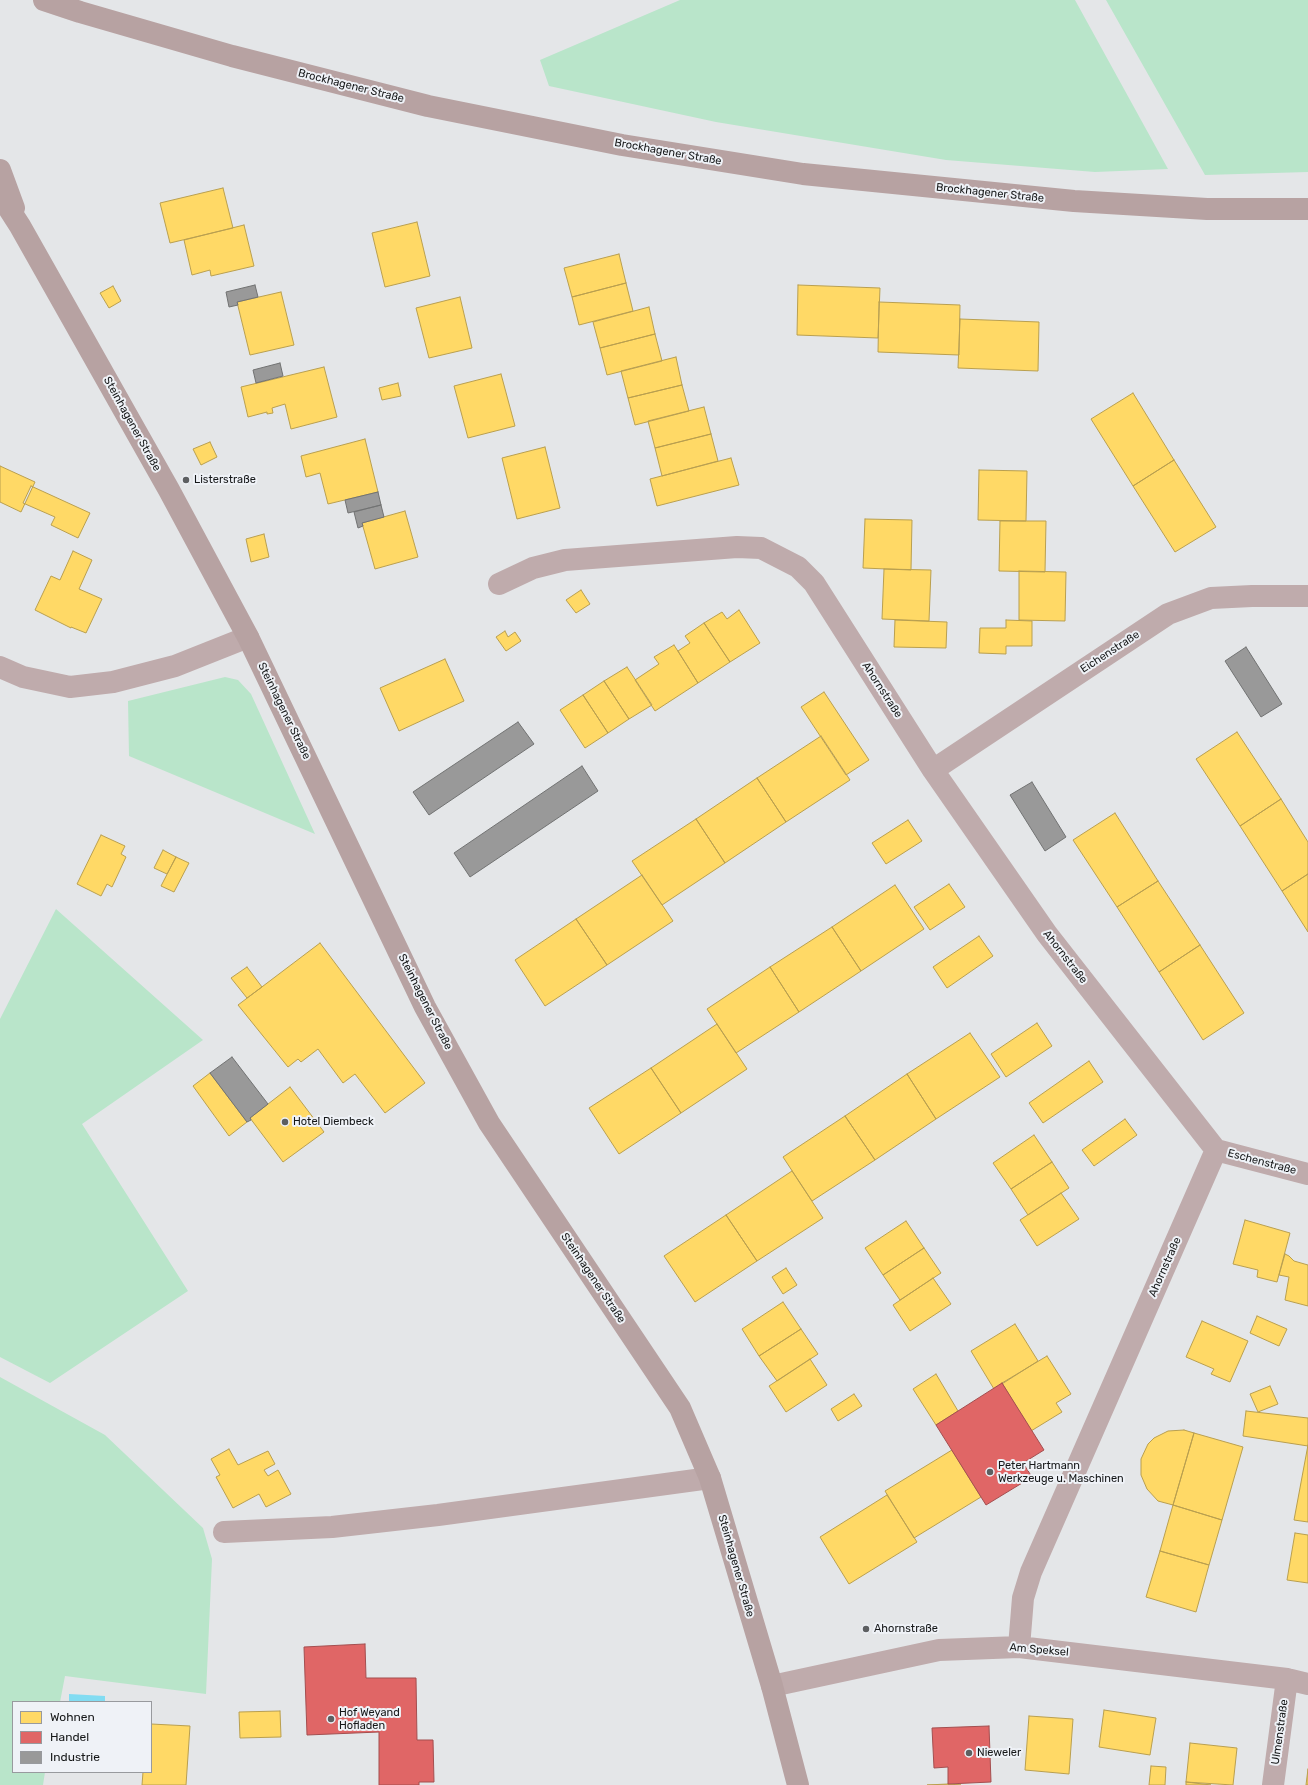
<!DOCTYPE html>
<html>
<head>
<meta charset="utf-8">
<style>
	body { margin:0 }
	#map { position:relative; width:1308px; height:1785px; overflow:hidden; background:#e4e6e8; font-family:Rubik,sans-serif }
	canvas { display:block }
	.legend { position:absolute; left:12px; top:1701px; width:140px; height:72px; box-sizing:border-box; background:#eff2f7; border:1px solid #989a9e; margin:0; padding:5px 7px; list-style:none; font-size:12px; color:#151718 }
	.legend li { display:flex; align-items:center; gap:8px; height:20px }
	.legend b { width:20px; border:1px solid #989a9e }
</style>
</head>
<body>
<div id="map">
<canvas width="1308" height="1785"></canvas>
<ul class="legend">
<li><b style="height:11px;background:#ffd966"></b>Wohnen</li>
<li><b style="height:11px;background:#e06666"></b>Handel</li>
<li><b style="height:11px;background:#999"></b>Industrie</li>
</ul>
</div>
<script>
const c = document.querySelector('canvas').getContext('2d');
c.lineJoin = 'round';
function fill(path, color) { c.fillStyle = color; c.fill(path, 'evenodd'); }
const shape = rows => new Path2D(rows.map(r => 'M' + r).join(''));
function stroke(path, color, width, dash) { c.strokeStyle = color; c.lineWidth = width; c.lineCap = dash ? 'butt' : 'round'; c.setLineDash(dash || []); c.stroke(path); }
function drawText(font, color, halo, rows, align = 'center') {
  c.font = font + ' Rubik,sans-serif'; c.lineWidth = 4; c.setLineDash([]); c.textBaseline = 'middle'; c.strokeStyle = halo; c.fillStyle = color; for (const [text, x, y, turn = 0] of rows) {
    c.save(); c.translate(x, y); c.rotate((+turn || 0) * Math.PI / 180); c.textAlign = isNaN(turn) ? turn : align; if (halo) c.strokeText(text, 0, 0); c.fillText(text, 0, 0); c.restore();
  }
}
fill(shape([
	[680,0,1075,0,1168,169,1095,172,946,160,716,122,549,86,540,60],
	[1106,0,1308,0,1308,172,1205,175],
	[225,677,238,680,251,694,315,834,129,756,128,701],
	[56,909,203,1040,82,1124,188,1291,50,1383,0,1357,0,1019],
	[0,1377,105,1435,203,1528,212,1559,206,1694,65,1676,60,1702,13,1702,13,1772,45,1772,43,1785,0,1785]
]), '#b9e5ca');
fill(shape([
	[69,1694,105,1696,105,1702,69,1702]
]), '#82dcf2');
const homes = shape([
	[223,188,233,228,170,243,160,203,223,188],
	[417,222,430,276,385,287,372,233,417,222],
	[244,225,254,266,211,276,210,270,192,275,184,240,244,225],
	[619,254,626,283,572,297,564,268,619,254],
	[626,283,633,311,579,325,572,297,626,283],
	[798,285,880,288,878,338,797,335,798,285],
	[113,286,121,301,109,308,100,293,113,286],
	[281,292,294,345,250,355,237,302,281,292],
	[460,297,472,348,429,358,416,308,460,297],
	[879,302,960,305,959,355,878,352,879,302],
	[649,307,655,334,600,348,593,322,649,307],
	[960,319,1039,322,1038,371,958,368,960,319],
	[655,334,662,361,607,375,600,348,655,334],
	[676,357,682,385,628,398,621,371,676,357],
	[324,367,337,417,291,429,285,404,272,408,273,413,267,414,267,412,248,417,241,387,324,367],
	[501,374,515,426,468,438,454,386,501,374],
	[398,383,401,396,382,400,379,388,398,383],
	[682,385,689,411,635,425,628,398,682,385],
	[1133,393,1174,460,1133,486,1091,419,1133,393],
	[704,407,711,434,655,448,648,421,704,407],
	[711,434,718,461,662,476,655,448,711,434],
	[365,439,378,492,328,504,320,473,306,477,301,456,365,439],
	[210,442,217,457,201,465,193,449,210,442],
	[545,447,560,508,517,519,502,458,545,447],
	[731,458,739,485,657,506,650,479,731,458],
	[1174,460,1216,527,1175,552,1133,486,1174,460],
	[0,466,35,482,21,512,0,502,0,466],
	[979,470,1027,471,1026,521,978,520,979,470],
	[31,486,90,513,78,538,51,525,55,517,23,503,31,486],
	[405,511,418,557,375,569,362,523,405,511],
	[865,519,912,520,911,570,863,568,865,519],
	[1000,521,1046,521,1045,572,999,571,1000,521],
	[264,534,269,557,251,562,246,539,264,534],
	[73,551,92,560,79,589,102,599,86,633,71,627,71,628,35,610,51,576,60,580,73,551],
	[884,569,931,570,929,621,882,619,884,569],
	[1019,571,1066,572,1065,621,1019,620,1019,571],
	[581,590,590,604,576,613,566,600,581,590],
	[739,610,760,643,730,662,704,623,722,612,727,619,739,610],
	[895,620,947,622,946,648,894,647,895,620],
	[1006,620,1032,621,1032,646,1006,646,1006,654,979,653,980,628,1006,628,1006,620],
	[704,623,730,662,698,683,678,651,690,643,685,636,704,623],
	[505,631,508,637,515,632,521,641,506,651,496,637,505,631],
	[674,645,698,683,655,711,635,680,659,664,654,657,674,645],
	[445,659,464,701,399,731,380,688,445,659],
	[627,667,652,705,629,719,604,681,627,667],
	[604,681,629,719,608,733,583,695,604,681],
	[824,692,869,760,846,775,801,707,824,692],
	[583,695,608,733,585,748,560,710,583,695],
	[1237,732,1281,799,1240,826,1196,759,1237,732],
	[821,736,850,780,786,822,757,778,821,736],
	[757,778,786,822,725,863,696,819,757,778],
	[1281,799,1308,842,1308,874,1282,891,1240,826,1281,799],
	[1115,813,1158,881,1117,907,1073,840,1115,813],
	[696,819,725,863,662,905,632,861,696,819],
	[908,820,922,841,886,864,872,843,908,820],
	[101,835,125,846,121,854,126,857,112,887,107,884,101,896,77,884,101,835],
	[163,850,176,857,167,874,154,868,163,850],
	[176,857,189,863,174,892,161,886,176,857],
	[1308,874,1308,932,1282,891,1308,874],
	[642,875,673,921,607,965,576,919,642,875],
	[1158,881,1200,945,1159,972,1117,907,1158,881],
	[949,884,965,907,930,930,914,907,949,884],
	[895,885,924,929,861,971,832,927,895,885],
	[576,919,607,965,545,1006,515,960,576,919],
	[832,927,861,971,799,1012,770,967,832,927],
	[979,936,993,956,947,988,933,967,979,936],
	[320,943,425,1083,385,1113,355,1074,343,1083,318,1049,301,1062,298,1059,288,1067,238,1005,320,943],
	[1200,945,1244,1013,1203,1040,1159,972,1200,945],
	[247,967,262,987,247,998,231,978,247,967],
	[770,967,799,1012,736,1053,707,1009,770,967],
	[1037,1023,1052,1046,1006,1077,991,1054,1037,1023],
	[717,1024,747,1069,681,1113,651,1068,717,1024],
	[970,1033,1000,1077,936,1119,907,1074,970,1033],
	[1089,1061,1103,1082,1043,1123,1029,1103,1089,1061],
	[651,1068,681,1113,619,1154,589,1108,651,1068],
	[210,1073,247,1122,229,1136,193,1086,210,1073],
	[907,1074,936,1119,875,1160,845,1116,907,1074],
	[290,1087,324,1132,283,1162,250,1118,290,1087],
	[845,1116,875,1160,812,1201,783,1157,845,1116],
	[1125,1119,1137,1135,1094,1166,1082,1150,1125,1119],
	[1034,1135,1052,1162,1011,1189,993,1163,1034,1135],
	[1052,1162,1069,1188,1028,1215,1011,1189,1052,1162],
	[792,1171,823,1218,757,1261,726,1215,792,1171],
	[1061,1193,1079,1219,1037,1246,1020,1220,1061,1193],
	[726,1215,757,1261,695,1302,664,1256,726,1215],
	[1245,1220,1290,1233,1277,1282,1257,1277,1258,1270,1233,1264,1245,1220],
	[906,1221,924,1248,883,1275,865,1248,906,1221],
	[924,1248,941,1273,900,1300,883,1275,924,1248],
	[1285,1254,1289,1256,1294,1261,1308,1265,1308,1306,1285,1300,1289,1277,1279,1275,1285,1254],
	[786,1268,797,1285,783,1294,772,1277,786,1268],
	[933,1278,951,1304,910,1331,893,1305,933,1278],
	[783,1302,801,1329,759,1356,742,1329,783,1302],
	[1257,1316,1287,1329,1279,1346,1250,1333,1257,1316],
	[1202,1321,1248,1341,1230,1382,1211,1374,1214,1369,1186,1357,1202,1321],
	[1015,1324,1038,1361,994,1389,971,1351,1015,1324],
	[801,1329,818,1354,777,1381,759,1356,801,1329],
	[1047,1356,1071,1394,1056,1403,1062,1412,1031,1431,1002,1383,1047,1356],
	[810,1359,827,1385,786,1412,769,1386,810,1359],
	[936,1374,958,1411,936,1425,913,1389,936,1374],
	[1270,1386,1278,1404,1258,1412,1250,1394,1270,1386],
	[854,1394,862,1406,838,1421,831,1409,854,1394],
	[1246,1411,1308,1418,1308,1446,1243,1436,1246,1411],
	[1184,1430,1194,1433,1173,1505,1158,1501,1147,1489,1141,1475,1141,1459,1148,1444,1154,1438,1168,1431,1184,1430],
	[1194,1433,1243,1447,1222,1520,1173,1505,1194,1433],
	[1308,1445,1308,1522,1294,1520,1308,1445],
	[229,1449,238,1465,268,1451,275,1464,264,1470,268,1476,278,1470,291,1494,266,1507,259,1494,233,1508,216,1477,220,1475,211,1459,229,1449],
	[952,1450,981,1497,914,1538,885,1491,952,1450],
	[887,1495,917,1542,849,1584,820,1537,887,1495],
	[1173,1505,1222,1520,1209,1565,1160,1551,1173,1505],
	[1295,1533,1308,1535,1308,1583,1287,1580,1295,1533],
	[1160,1551,1209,1565,1196,1612,1146,1597,1160,1551],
	[1104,1710,1156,1718,1150,1755,1099,1747,1104,1710],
	[280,1711,281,1737,240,1738,239,1712,280,1711],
	[1029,1716,1073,1719,1069,1774,1025,1770,1029,1716],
	[151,1724,190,1726,186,1785,142,1785,143,1772,151,1772,151,1724],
	[1190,1743,1237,1748,1233,1785,1186,1782,1190,1743],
	[1151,1766,1166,1767,1165,1785,1149,1785,1151,1766],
	[1308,1769,1308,1785,1306,1785,1308,1769],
	[1186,1782,1211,1785,1186,1785,1186,1782],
	[948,1784,961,1785,927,1785,948,1784]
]);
fill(homes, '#ffd966');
stroke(homes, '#b99f4f', 1);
const shops = shape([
	[1002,1383,1044,1450,1023,1463,1032,1477,986,1505,936,1425,1002,1383],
	[365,1644,366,1678,416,1678,417,1740,433,1740,434,1782,419,1782,419,1785,379,1785,379,1732,307,1735,304,1647,365,1644],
	[989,1726,991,1782,948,1784,948,1767,934,1768,932,1728,989,1726]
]);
fill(shops, '#e06666');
stroke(shops, '#a34e4f', 1);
const industry = shape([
	[255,285,258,297,237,302,238,305,229,307,226,292,255,285],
	[280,363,283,376,256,383,253,370,280,363],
	[378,492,381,505,348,513,345,500,378,492],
	[381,505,384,517,362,523,363,526,358,528,354,512,381,505],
	[1246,647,1282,704,1261,717,1225,661,1246,647],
	[518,722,534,744,429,815,413,792,518,722],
	[582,766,598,791,470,877,454,853,582,766],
	[1032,782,1066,837,1045,851,1010,795,1032,782],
	[232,1057,268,1104,250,1118,251,1120,247,1122,210,1073,232,1057]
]);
fill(industry, '#999');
stroke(industry, '#717272', 1);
stroke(shape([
	[499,584,533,568,565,560,737,547,761,548,798,567,814,583,933,770,1047,934,1216,1150],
	[0,667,23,677,70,687,113,682,175,666,248,637],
	[933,770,1168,614,1211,598,1252,596,1308,596],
	[1216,1150,1308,1174],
	[224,1532,332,1527,438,1515,710,1478],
	[1019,1647,1023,1598,1031,1572,1216,1150],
	[772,1686,939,1650,1019,1647,1287,1679,1308,1684],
	[1273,1785,1287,1679]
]), '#bfabac', 22);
stroke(shape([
	[44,0,80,12,232,56,428,106,622,145,803,174,1074,201,1207,209,1308,209],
	[0,170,14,208],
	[0,195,20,226,169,490,248,637,425,1007,489,1123,680,1408,710,1478,772,1686,798,1785]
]), '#b7a2a2', 22);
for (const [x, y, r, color] of [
	[186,480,4,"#5d5f61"],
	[285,1122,4,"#5d5f61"],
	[990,1472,4,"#5d5f61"],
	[866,1629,4,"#5d5f61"],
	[331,1719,4,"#5d5f61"],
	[969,1753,4,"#5d5f61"]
]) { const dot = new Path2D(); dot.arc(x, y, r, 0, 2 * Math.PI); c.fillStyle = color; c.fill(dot); stroke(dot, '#eff2f7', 1.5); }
drawText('11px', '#151718', '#eff2f7', [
	["Brockhagener Straße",351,86,14],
	["Brockhagener Straße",668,152,10],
	["Brockhagener Straße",990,193,6],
	["Steinhagener Straße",132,424,61],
	["Eichenstraße",1110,652,-33],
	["Ahornstraße",882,690,57],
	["Steinhagener Straße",284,711,64],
	["Ahornstraße",1065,957,52],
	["Steinhagener Straße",425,1002,63],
	["Eschenstraße",1262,1162,15],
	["Ahornstraße",1165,1267,-66],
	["Steinhagener Straße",593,1278,56],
	["Steinhagener Straße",736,1566,74],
	["Am Speksel",1039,1650,5],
	["Ulmenstraße",1280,1732,-82]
]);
drawText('11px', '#151718', '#eff2f7', [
	["Listerstraße",194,480],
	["Hotel Diembeck",293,1122],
	["Peter Hartmann",998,1466],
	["Werkzeuge u. Maschinen",998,1479],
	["Ahornstraße",874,1629],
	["Hof Weyand",339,1713],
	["Hofladen",339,1726],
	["Nieweler",977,1753]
], 'left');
</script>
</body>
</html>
